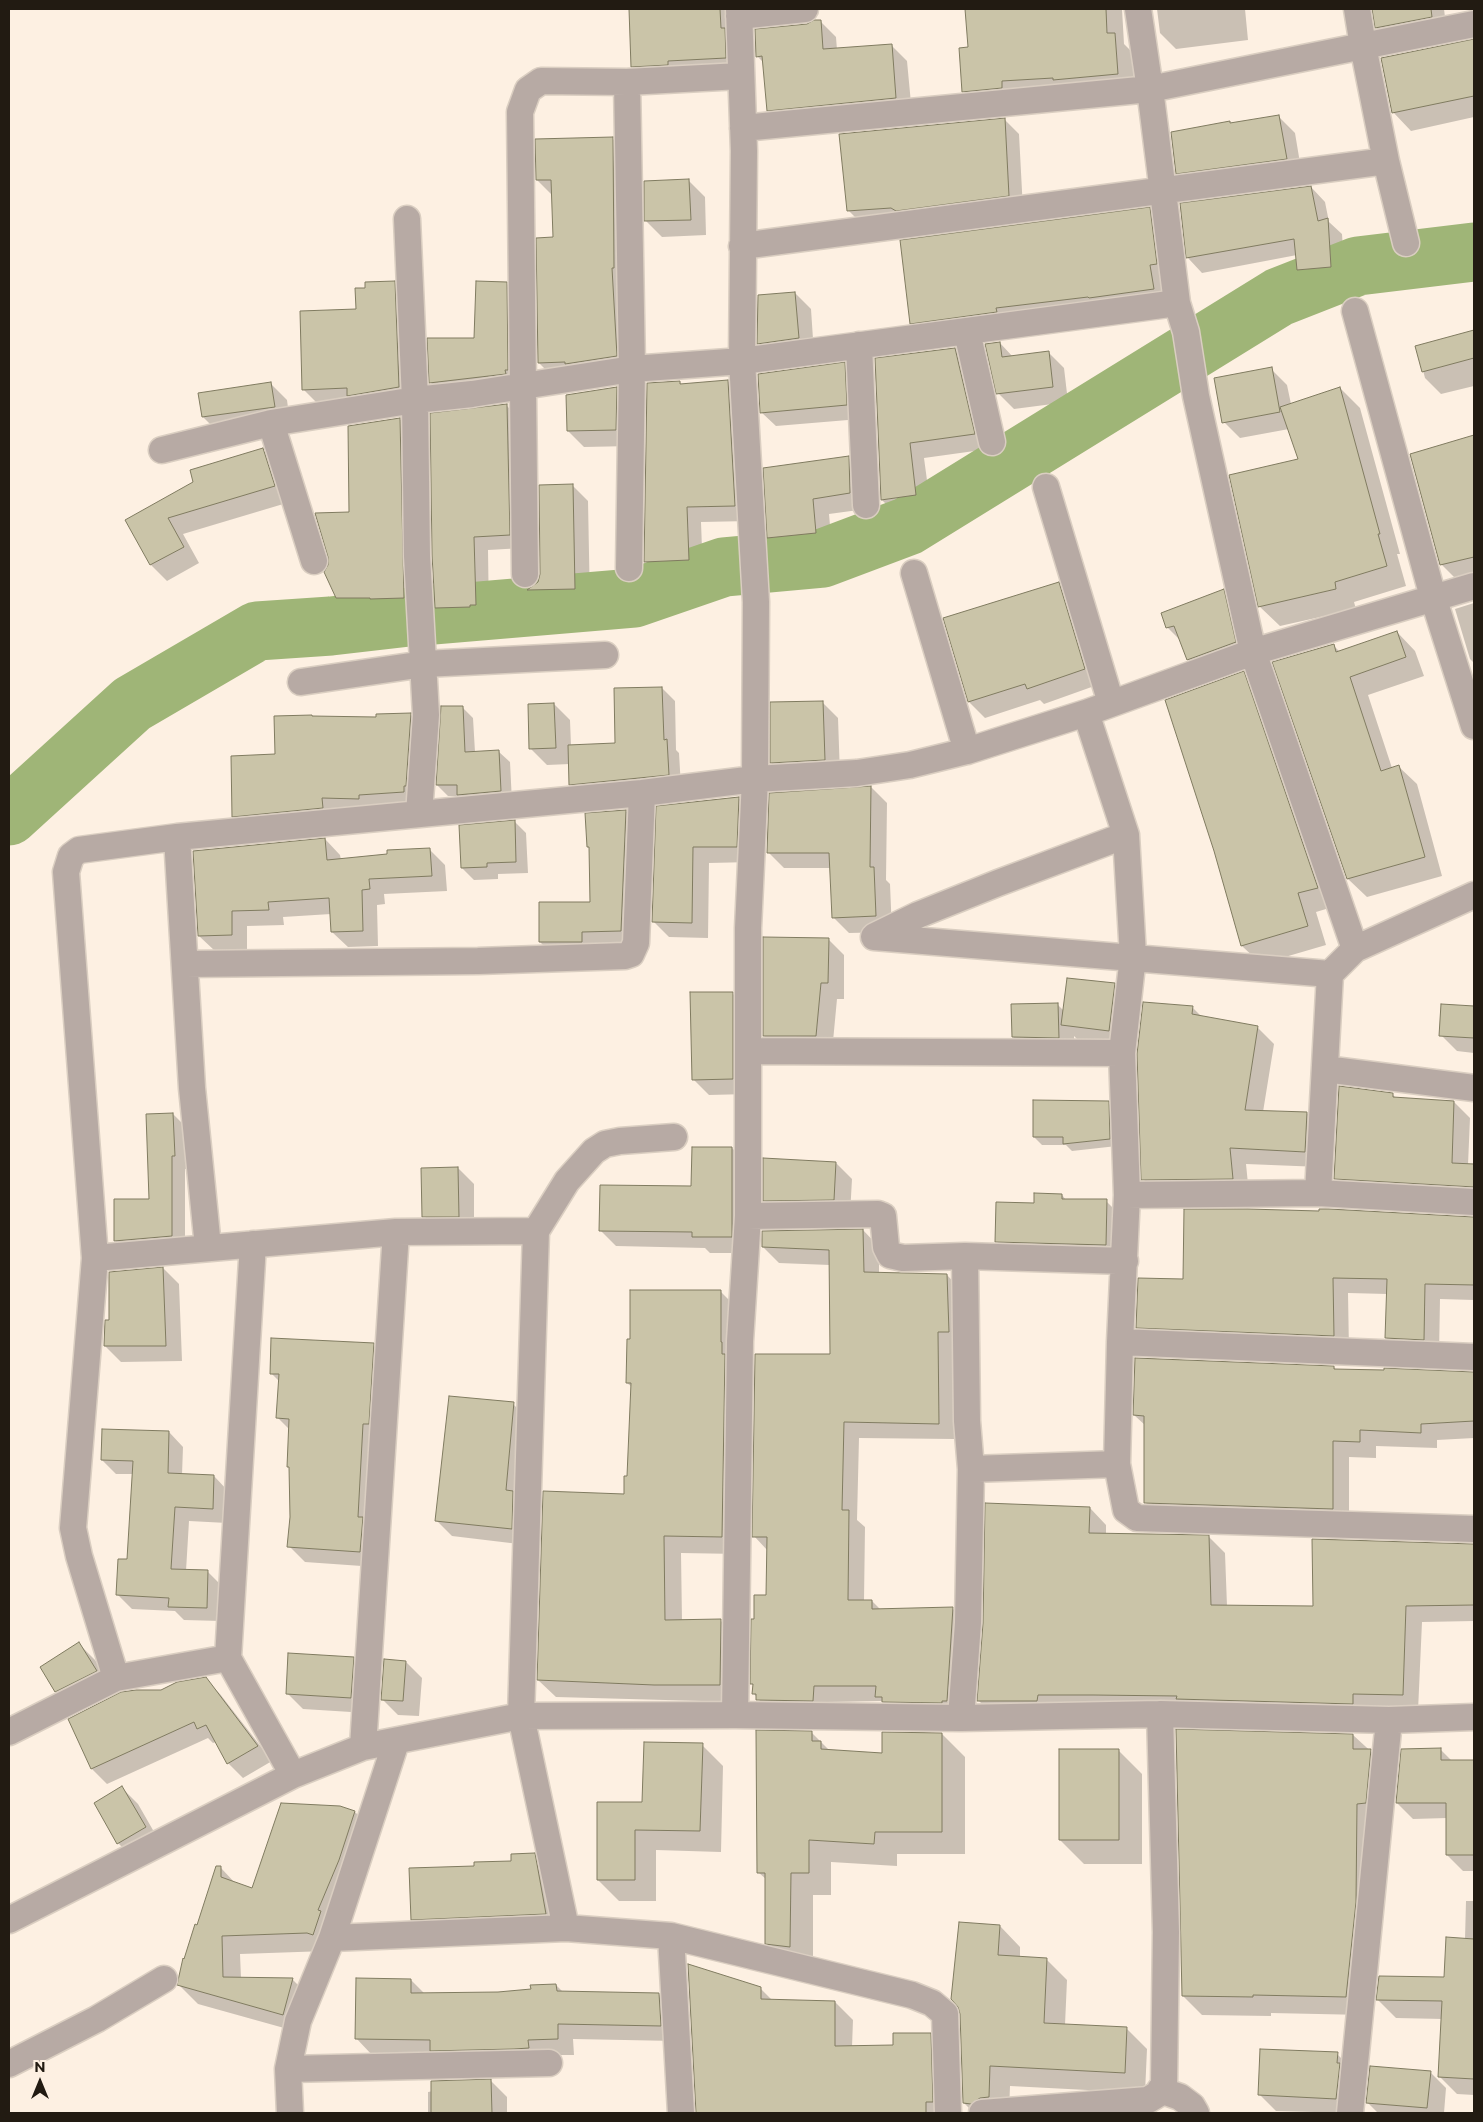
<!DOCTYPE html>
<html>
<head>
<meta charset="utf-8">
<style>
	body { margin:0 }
	#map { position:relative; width:1483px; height:2122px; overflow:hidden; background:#fdf0e2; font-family:Montserrat,sans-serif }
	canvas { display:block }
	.frame { position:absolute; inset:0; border:10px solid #221b12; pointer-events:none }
	.north { position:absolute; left:15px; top:2057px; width:50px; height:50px; -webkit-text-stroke:4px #fdf0e2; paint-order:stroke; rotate:0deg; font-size:14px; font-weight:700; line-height:20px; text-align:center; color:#221b12 }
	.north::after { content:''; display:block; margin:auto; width:18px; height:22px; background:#221b12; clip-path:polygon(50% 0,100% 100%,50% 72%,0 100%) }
</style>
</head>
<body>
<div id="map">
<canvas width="1483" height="2122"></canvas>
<div class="frame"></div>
<div class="north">N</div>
</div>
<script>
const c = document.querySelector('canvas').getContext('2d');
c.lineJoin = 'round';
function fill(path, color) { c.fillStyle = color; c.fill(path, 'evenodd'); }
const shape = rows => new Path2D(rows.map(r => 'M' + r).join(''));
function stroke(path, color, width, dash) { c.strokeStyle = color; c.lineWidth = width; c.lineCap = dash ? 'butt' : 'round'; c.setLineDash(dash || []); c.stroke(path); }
fill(shape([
	[630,9,747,9,741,73,648,82,632,66],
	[966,9,1122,9,1124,44,1132,52,1135,92,981,109,963,91,969,49],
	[1157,9,1245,9,1248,40,1176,49,1160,33],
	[1373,9,1444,9,1447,33,1392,44,1376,28],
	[820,21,836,37,837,50,891,45,907,61,912,114,785,126,769,110,764,63,757,56,807,25],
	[1474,41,1474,117,1411,131,1393,112,1382,59],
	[1279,117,1295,133,1302,175,1193,189,1177,173,1231,124],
	[1004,119,1019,134,1023,210,863,225,848,210],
	[612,138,628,154,632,372,555,379,539,363,554,238,553,196,537,180],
	[689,181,705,197,706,235,662,237,646,221],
	[1311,187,1325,202,1329,222,1342,234,1345,281,1313,284,1298,269,1297,255,1202,273,1188,258,1181,204],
	[1149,209,1168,227,1172,307,929,341,911,323],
	[394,282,410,298,415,403,319,405,303,389,357,311,366,289],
	[506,283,522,299,523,386,446,399,431,383,429,339,475,339],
	[795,293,811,309,814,354,774,359,758,343],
	[1474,331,1474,386,1441,394,1425,378,1417,347],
	[1000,343,1013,357,1048,352,1064,368,1068,402,1014,409,998,393],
	[955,349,970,364,989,449,924,458,931,510,897,515,882,500],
	[844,364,859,378,860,419,776,426,761,412],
	[1271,369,1287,385,1291,404,1340,388,1360,408,1400,554,1397,554,1406,586,1354,602,1356,609,1280,626,1259,606,1299,460,1289,429,1240,438,1224,422],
	[728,381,743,396,750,521,701,522,703,575,661,576,645,561,680,382,682,385],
	[271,384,287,400,290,423,219,433,203,417],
	[616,388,632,404,632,446,584,447,568,431],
	[506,405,520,419,523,548,488,550,489,618,483,618,483,620,450,621,436,607],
	[400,419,414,433,418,612,386,613,384,612,352,612,338,597,351,513],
	[1474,437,1474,587,1466,589,1441,564,1411,455],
	[263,450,279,466,290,502,183,534,199,563,167,581,151,565,127,521],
	[848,457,864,473,866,509,829,514,832,548,784,553,769,537],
	[572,485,588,501,590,605,544,606,529,590,539,582],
	[1058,583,1074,599,1100,684,1044,704,1040,700,985,718,969,702,944,618],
	[1223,590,1239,606,1251,658,1204,675,1188,659,1181,641,1167,627],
	[1474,603,1474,663,1470,659,1455,609],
	[1397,632,1415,651,1424,676,1368,695,1392,768,1398,766,1417,784,1442,876,1367,897,1348,879,1274,663,1333,645,1340,652],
	[1243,673,1262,692,1336,906,1316,912,1326,945,1261,964,1242,946],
	[662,688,675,701,676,750,679,753,681,787,583,797,571,784,570,764,547,765,531,749,554,704,570,720,571,746,617,744],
	[822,702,838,718,840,775,787,779,771,763],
	[462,707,473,718,475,752,499,752,510,762,512,802,469,806,459,796,448,796,437,785],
	[410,714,423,727,416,805,246,829,233,816,313,717,378,718],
	[871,787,887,803,886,880,890,884,892,932,849,933,833,917,831,868,784,868,768,852],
	[739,798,755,814,752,862,709,863,708,938,669,937,653,921,658,807],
	[626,811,642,827,637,947,556,958,540,942,591,903,591,849,588,847],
	[514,821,526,833,528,873,498,874,498,879,474,880,462,868],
	[325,839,340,855,341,860,430,850,445,865,447,891,384,894,385,904,377,905,378,946,348,947,332,932,331,914,283,917,284,925,247,926,247,951,215,951,199,936],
	[828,939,844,955,844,999,837,999,832,1052,780,1052,764,1036],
	[1114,984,1130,1000,1125,1046,1078,1040,1074,1036,1074,1053,1029,1053,1013,1037,1058,1005,1064,1011],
	[732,993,748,1009,748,1094,709,1095,693,1079],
	[1443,1005,1474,1007,1474,1053,1457,1051,1441,1035],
	[1192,1007,1202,1017,1258,1028,1274,1044,1263,1112,1307,1113,1323,1130,1321,1167,1246,1164,1249,1194,1159,1195,1143,1179],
	[1392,1094,1397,1099,1454,1102,1470,1118,1468,1165,1474,1165,1474,1201,1351,1194,1335,1178],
	[1108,1103,1116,1110,1117,1146,1072,1151,1066,1145,1042,1145,1034,1137],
	[173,1114,186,1127,187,1169,185,1169,185,1249,128,1254,115,1241,150,1201],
	[732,1148,748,1164,747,1253,710,1253,705,1248,616,1246,600,1230,693,1187],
	[836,1163,852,1179,850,1215,780,1216,764,1200],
	[458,1168,474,1184,474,1232,440,1232,424,1216],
	[1062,1195,1066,1200,1106,1201,1122,1217,1121,1261,1013,1257,996,1241,1035,1204],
	[1473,1218,1474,1300,1440,1299,1439,1355,1402,1354,1386,1338,1387,1294,1348,1293,1349,1351,1153,1343,1137,1327,1184,1280],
	[863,1230,879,1247,879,1274,947,1275,963,1292,954,1348,954,1439,859,1438,857,1520,865,1527,864,1601,872,1601,881,1610,953,1609,969,1625,963,1716,893,1713,882,1701,829,1702,829,1717,773,1716,754,1694,754,1686,752,1684,755,1620,768,1596,768,1551,754,1536,831,1356,830,1265,779,1263,763,1247],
	[163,1268,179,1284,182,1361,121,1362,105,1346,110,1321],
	[720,1291,738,1309,739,1554,681,1553,682,1621,721,1621,738,1638,737,1702,556,1697,538,1680,625,1495,628,1477,632,1387,627,1383,631,1340],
	[373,1345,389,1361,376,1567,305,1562,289,1546,291,1517,290,1430,278,1418,280,1382,271,1373],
	[1334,1367,1336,1370,1385,1372,1385,1370,1474,1373,1474,1438,1437,1440,1437,1448,1376,1446,1376,1458,1349,1457,1349,1525,1162,1519,1146,1503,1146,1426,1134,1415],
	[513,1404,529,1420,527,1545,452,1536,436,1520],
	[169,1432,183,1447,182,1475,214,1476,228,1491,227,1523,189,1521,186,1571,208,1572,222,1586,221,1621,184,1620,175,1611,132,1609,117,1594,128,1560,133,1474,116,1474,102,1460],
	[1090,1508,1106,1525,1106,1535,1209,1537,1225,1553,1227,1606,1314,1607,1313,1540,1474,1545,1474,1621,1422,1622,1418,1711,995,1717,979,1701],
	[79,1644,95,1660,112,1687,72,1707,56,1691],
	[353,1659,369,1675,367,1713,303,1709,287,1693],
	[406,1662,422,1678,419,1716,398,1715,382,1699],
	[205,1679,220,1694,272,1761,243,1778,228,1763,216,1742,213,1743,208,1738,107,1784,92,1769,69,1720],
	[811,1732,830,1751,883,1755,942,1734,965,1757,965,1854,897,1854,897,1866,831,1862,831,1895,813,1895,813,1970,789,1966,766,1943,767,1880,758,1872],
	[1353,1735,1390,1769,1365,2015,1271,2013,1271,2016,1202,2015,1183,1996],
	[702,1745,723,1766,721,1852,656,1850,656,1901,619,1901,598,1880,644,1803],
	[1440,1749,1452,1761,1474,1761,1474,1871,1463,1871,1447,1855,1447,1818,1413,1819,1397,1803],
	[1118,1750,1142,1774,1142,1864,1084,1864,1060,1840],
	[122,1788,138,1804,161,1844,134,1859,118,1843],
	[340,1807,355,1812,374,1831,327,1951,240,1954,241,1978,292,1979,311,1998,302,2033,198,2004,179,1985,221,1868,236,1884,253,1889],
	[534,1854,550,1870,561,1929,428,1935,412,1919,475,1867,512,1862],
	[1466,1901,1474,1901,1474,2095,1457,2094,1439,2076,1443,2019,1396,2018,1378,2000,1445,1978,1465,1939],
	[1000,1926,1020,1947,1020,1958,1046,1959,1067,1980,1065,2025,1126,2028,1147,2049,1145,2093,1010,2086,1009,2113,974,2113,964,2103],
	[411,1980,425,1994,498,1993,532,1990,556,1985,563,1992,659,1994,675,2010,676,2041,573,2039,574,2055,372,2055,356,2038],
	[760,1988,773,2001,835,2002,853,2020,852,2047,894,2046,930,2034,948,2052,950,2113,697,2113],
	[1337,2054,1353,2070,1352,2113,1276,2111,1260,2095],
	[1430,2072,1446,2088,1444,2113,1378,2113,1367,2102],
	[491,2081,507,2097,507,2113,428,2113,428,2092]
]), '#0003');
stroke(shape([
	[9,816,132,704,257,631,331,626,409,617,634,598,724,567,823,558,908,526,1279,297,1358,266,1474,252]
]), '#9fb577', 59);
const building = shape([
	[629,9,720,9,721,28,725,28,726,58,668,61,668,65,631,67,629,9],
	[965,9,1106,9,1107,33,1115,33,1118,74,1053,80,1053,78,1002,81,1002,88,962,92,959,48,968,47,965,9],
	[1372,9,1431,9,1432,17,1375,28,1372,9],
	[814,20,821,20,823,49,892,44,896,98,767,111,762,56,756,57,755,29,807,24,814,20],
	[1474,39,1474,96,1392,113,1381,58,1474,39],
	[1279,115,1287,159,1176,174,1171,132,1230,121,1230,123,1279,115],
	[1005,118,1009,196,896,211,891,208,847,211,839,134,1005,118],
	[613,137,614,268,612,268,617,356,565,364,565,362,538,363,536,238,553,237,551,180,536,180,535,139,613,137],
	[689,179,691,220,644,221,644,181,689,179],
	[1311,186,1318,221,1328,218,1331,267,1297,270,1294,239,1186,258,1180,203,1311,186],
	[1150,207,1157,264,1150,265,1154,289,1089,298,1088,297,996,308,997,312,910,324,900,240,1150,207],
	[395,281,399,387,347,396,347,388,302,390,300,311,356,309,355,288,365,288,365,282,395,281],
	[476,281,507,282,508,370,505,370,506,374,429,383,427,338,474,338,476,281],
	[795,292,799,338,757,344,758,295,795,292],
	[1474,330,1474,358,1422,372,1415,346,1474,330],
	[1000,342,1002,357,1049,351,1053,387,996,394,985,344,1000,342],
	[955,348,975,434,910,443,916,495,881,500,875,358,955,348],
	[845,362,847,405,760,413,758,374,845,362],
	[1272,367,1280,412,1222,423,1214,378,1272,367],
	[728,380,735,506,687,507,689,560,644,562,647,383,680,381,680,384,728,380],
	[271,382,275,407,202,417,198,393,271,382],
	[617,387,616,430,567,431,566,395,617,387],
	[1340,387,1380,534,1378,534,1387,566,1335,582,1336,589,1258,607,1229,475,1298,459,1280,407,1340,387],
	[507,404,510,535,474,537,476,605,470,605,470,607,435,608,432,555,430,413,507,404],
	[400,418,404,598,370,599,370,598,336,598,324,572,328,565,328,557,315,513,349,512,348,426,400,418],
	[1474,435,1474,557,1440,565,1410,454,1474,435],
	[263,448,275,486,168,518,184,547,150,565,125,520,193,482,190,470,263,448],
	[849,456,850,493,813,499,816,533,767,538,763,468,849,456],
	[573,484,575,589,527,590,538,582,540,574,539,485,573,484],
	[1059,582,1085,669,1027,689,1025,684,968,702,943,618,1059,582],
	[1224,589,1236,642,1187,660,1174,626,1166,628,1161,613,1224,589],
	[1397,631,1406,657,1350,677,1381,771,1399,765,1425,857,1347,879,1272,662,1334,644,1336,652,1397,631],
	[1244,671,1318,888,1298,893,1308,926,1241,946,1214,851,1165,700,1244,671],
	[662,687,664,740,667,739,669,775,569,785,568,745,615,743,614,688,662,687],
	[823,701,825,760,770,763,770,702,823,701],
	[554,703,556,748,529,749,528,704,554,703],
	[441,706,463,706,465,752,499,750,501,791,457,795,457,785,436,785,441,706],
	[411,713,406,786,404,786,404,792,359,795,359,799,322,798,323,808,232,817,231,756,275,754,274,716,312,715,312,716,376,717,376,714,411,713],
	[871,786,870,867,874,867,876,916,832,918,829,853,767,853,769,793,871,786],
	[739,797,737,847,693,847,692,923,652,922,656,806,739,797],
	[626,810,621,931,582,932,582,942,539,942,539,902,590,902,589,847,587,847,585,813,626,810],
	[515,820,516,862,487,863,487,867,461,868,459,825,515,820],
	[325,838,327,860,387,854,387,850,430,848,432,876,369,879,370,889,362,890,363,931,331,932,329,898,268,902,269,910,232,911,232,935,198,936,193,851,325,838],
	[763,937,829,938,828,983,821,983,816,1036,763,1036,763,937],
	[1067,978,1115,983,1109,1031,1061,1025,1067,978],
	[690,992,733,992,733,1079,692,1080,690,992],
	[1143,1002,1193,1006,1192,1014,1258,1026,1245,1110,1307,1112,1305,1152,1230,1148,1233,1179,1141,1180,1137,1054,1143,1002],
	[1058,1003,1059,1038,1012,1037,1011,1004,1058,1003],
	[1441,1004,1474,1006,1474,1038,1439,1036,1441,1004],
	[1339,1086,1393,1093,1393,1097,1454,1101,1452,1163,1474,1164,1474,1187,1334,1179,1339,1086],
	[1033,1100,1109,1101,1110,1139,1063,1144,1063,1137,1033,1137,1033,1100],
	[173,1113,175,1156,172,1156,172,1236,114,1241,114,1199,149,1199,146,1114,173,1113],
	[692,1147,732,1147,732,1237,692,1237,692,1232,599,1231,600,1185,691,1186,692,1147],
	[763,1158,836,1162,834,1200,763,1201,763,1158],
	[458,1167,459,1217,422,1217,421,1168,458,1167],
	[1034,1193,1062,1194,1062,1199,1107,1199,1106,1245,995,1242,996,1202,1034,1203,1034,1193],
	[1184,1209,1248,1209,1319,1211,1319,1209,1329,1209,1474,1217,1474,1285,1425,1284,1424,1340,1385,1338,1387,1279,1333,1278,1334,1336,1136,1328,1138,1278,1183,1279,1184,1209],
	[863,1229,864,1272,947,1274,949,1332,938,1332,939,1424,844,1422,842,1510,849,1510,848,1600,872,1600,872,1609,953,1607,947,1701,942,1701,942,1703,882,1702,882,1697,875,1697,876,1686,814,1686,813,1701,756,1700,756,1694,752,1694,753,1684,750,1684,751,1619,754,1619,754,1595,766,1595,767,1537,752,1537,755,1354,830,1354,829,1250,762,1247,762,1231,863,1229],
	[163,1267,166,1346,104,1346,105,1320,109,1320,109,1272,163,1267],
	[630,1290,721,1290,721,1342,722,1342,722,1354,725,1354,722,1537,664,1536,665,1620,721,1619,720,1685,654,1685,537,1680,543,1491,624,1494,624,1476,627,1476,631,1383,626,1383,627,1339,630,1339,630,1290],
	[271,1338,374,1343,369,1424,363,1424,358,1517,363,1517,360,1552,287,1547,290,1517,289,1467,287,1467,289,1419,276,1418,279,1374,270,1374,271,1338],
	[1135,1358,1334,1366,1334,1369,1384,1370,1384,1368,1474,1372,1474,1421,1421,1424,1421,1433,1360,1430,1360,1442,1333,1441,1333,1509,1144,1503,1144,1416,1133,1415,1135,1358],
	[449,1396,514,1402,506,1490,513,1491,512,1529,435,1521,449,1396],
	[102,1429,169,1431,168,1473,214,1475,213,1509,175,1507,171,1569,208,1570,207,1608,168,1607,169,1598,116,1595,118,1559,127,1559,133,1461,101,1460,102,1429],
	[985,1503,1090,1507,1089,1533,1209,1535,1211,1605,1313,1606,1312,1539,1474,1544,1474,1605,1406,1606,1403,1695,1353,1694,1353,1704,1176,1699,1177,1696,1093,1695,1038,1695,1037,1701,977,1701,983,1623,985,1503],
	[79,1642,97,1671,55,1692,40,1667,79,1642],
	[288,1653,354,1657,351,1698,286,1694,288,1653],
	[384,1659,406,1661,403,1701,381,1700,384,1659],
	[206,1677,258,1746,227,1764,206,1725,197,1729,194,1722,91,1769,68,1719,121,1692,136,1690,161,1690,177,1682,206,1677],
	[1176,1729,1353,1734,1353,1749,1371,1749,1366,1803,1357,1804,1356,1902,1346,1997,1253,1995,1253,1997,1182,1996,1176,1729],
	[756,1730,812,1731,812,1741,821,1741,821,1749,882,1753,882,1732,942,1733,942,1832,875,1832,874,1844,809,1840,809,1873,791,1873,790,1947,765,1944,765,1873,757,1873,756,1730],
	[644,1742,703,1743,700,1831,635,1830,635,1880,597,1880,597,1802,642,1802,644,1742],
	[1441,1748,1441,1760,1474,1760,1474,1855,1446,1855,1446,1803,1396,1803,1401,1749,1441,1748],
	[1059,1749,1119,1749,1119,1840,1059,1840,1059,1749],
	[122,1786,146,1827,117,1844,94,1803,122,1786],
	[281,1803,340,1806,355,1811,339,1860,318,1910,321,1911,313,1935,307,1933,222,1936,223,1977,293,1978,283,2015,177,1985,183,1958,184,1959,195,1924,197,1925,216,1866,221,1866,221,1877,252,1888,281,1803],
	[535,1853,546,1914,411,1920,409,1868,474,1866,474,1862,511,1861,511,1854,535,1853],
	[959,1922,1000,1925,998,1955,1047,1958,1044,2023,1127,2027,1125,2073,990,2066,989,2097,980,2098,971,2104,963,2103,960,2014,958,2007,951,1999,959,1922],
	[1446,1937,1474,1939,1474,2079,1438,2077,1442,2001,1376,2000,1379,1976,1444,1977,1446,1937],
	[688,1964,761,1987,761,1999,835,2001,835,2046,893,2045,893,2033,931,2033,933,2102,926,2102,926,2113,696,2113,688,1964],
	[356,1978,411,1979,411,1993,498,1992,531,1989,530,1985,556,1984,557,1991,659,1993,661,2026,558,2024,558,2039,528,2040,529,2048,514,2049,430,2051,430,2040,355,2039,356,1978],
	[1260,2049,1338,2052,1337,2063,1340,2063,1336,2099,1258,2095,1260,2049],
	[1370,2066,1431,2071,1427,2108,1366,2103,1370,2066],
	[491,2079,492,2113,431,2113,431,2081,491,2079]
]);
fill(building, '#cac4a8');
stroke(building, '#807b60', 1);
const minor = shape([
	[1138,9,1150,89,1177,303],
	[739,16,805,9],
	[627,82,632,369,629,568],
	[743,128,1150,89,1363,46,1357,9],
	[407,219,415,400,417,556,426,715,419,814],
	[1406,243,1386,161,1363,46,1474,24],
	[742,246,1386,161],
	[1355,311,1433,597,1474,726],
	[967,332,992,442],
	[859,345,866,505],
	[271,423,314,561],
	[162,450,271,423,415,400,472,394,632,369,742,361,1177,303,1186,332,1196,396,1253,652,1355,949],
	[1046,487,1111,703],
	[914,573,967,751],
	[525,574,520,112,528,90,541,81,627,82,740,76],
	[301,682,424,664,605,655],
	[177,837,192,1088,208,1247],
	[875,936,918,915,998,883,1126,835],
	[874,937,1330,974,1355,949,1474,895],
	[185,964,478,961,625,956,631,954,636,943,642,793],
	[748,1051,1122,1053,1133,956,1126,835,1086,713],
	[1122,1053,1127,1195,1120,1342,1117,1464,1126,1510,1137,1518,1474,1529],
	[1325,1069,1474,1088],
	[1318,1193,1330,974],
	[1127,1195,1318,1193,1474,1202],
	[748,1216,878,1214,883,1216,886,1247,890,1255,903,1258,965,1256,1125,1261],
	[536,1231,521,1716,735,1715,961,1718,1160,1714,1389,1720,1474,1717],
	[396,1232,363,1747,521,1716,566,1928,671,1936,912,1995,932,2003,945,2014,948,2113],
	[253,1244,228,1658,293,1775],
	[95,1258,396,1232,536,1231,567,1181,594,1151,605,1144,620,1141,674,1137],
	[1120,1342,1474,1357],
	[971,1469,1117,1464],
	[116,1678,79,1556,73,1528,95,1258,66,872,71,856,79,850,177,837,642,793,755,779,857,773,910,765,967,751,1086,713,1253,652,1474,586],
	[735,1715,740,1341,748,1216,748,928,755,779,756,602,742,361,744,151,739,9],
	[961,1718,968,1623,971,1469,967,1421,965,1256],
	[9,1732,116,1678,228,1658],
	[9,1920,293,1775,363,1747],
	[671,1936,681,2113],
	[332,1938,566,1928],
	[9,2064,97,2019,164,1979],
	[288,2069,549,2063],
	[1160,2090,1180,2097,1192,2106,1196,2113],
	[290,2113,288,2069,298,2021,332,1938,396,1742],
	[982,2113,1148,2100,1158,2094,1164,2085,1166,1932,1160,1714],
	[1350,2113,1389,1720]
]);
stroke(minor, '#dacec1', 29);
stroke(minor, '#b7aaa4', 26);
</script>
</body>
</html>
